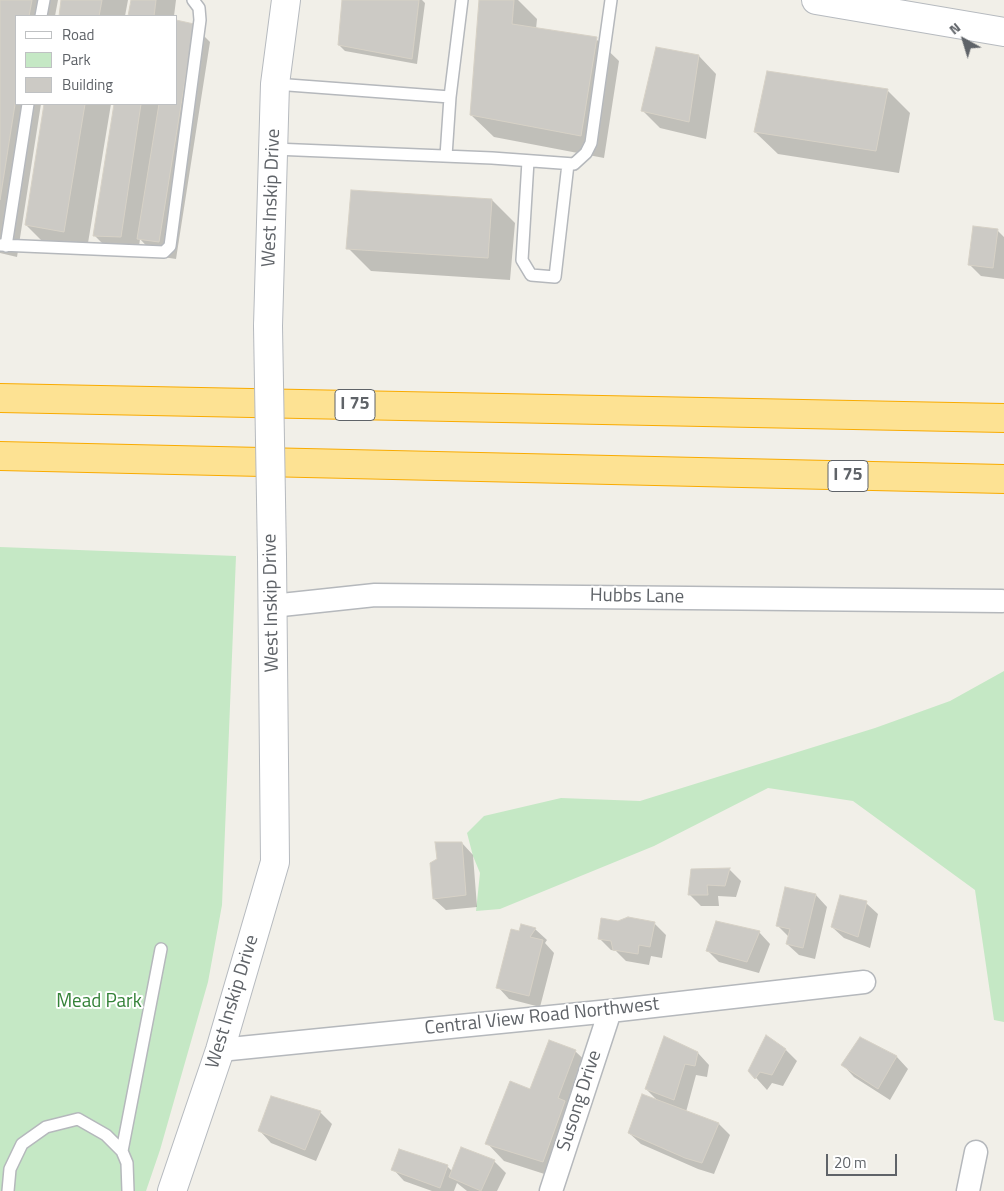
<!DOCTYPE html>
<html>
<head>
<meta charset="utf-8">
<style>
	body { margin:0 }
	#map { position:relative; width:1004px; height:1191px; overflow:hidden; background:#f1efe8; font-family:"Titillium Web",sans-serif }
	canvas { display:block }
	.legend { position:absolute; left:15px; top:15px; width:162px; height:90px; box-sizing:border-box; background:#fff; border:1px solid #bfc1c3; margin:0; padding:6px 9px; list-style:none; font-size:15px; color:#5f6368 }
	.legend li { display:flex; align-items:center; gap:10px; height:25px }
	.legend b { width:25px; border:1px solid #bfc1c3 }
	.north { position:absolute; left:939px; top:15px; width:50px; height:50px; -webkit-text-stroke:4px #fff; paint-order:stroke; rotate:321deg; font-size:14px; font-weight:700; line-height:20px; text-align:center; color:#5f6368 }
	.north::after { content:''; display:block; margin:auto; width:18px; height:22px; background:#5f6368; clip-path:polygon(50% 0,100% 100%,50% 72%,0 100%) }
	.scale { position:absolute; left:826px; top:1154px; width:71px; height:22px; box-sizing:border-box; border:2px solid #5f6368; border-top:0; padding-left:6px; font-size:15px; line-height:18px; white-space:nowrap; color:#5f6368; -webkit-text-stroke:4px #fff; paint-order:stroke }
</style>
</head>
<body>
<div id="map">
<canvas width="1004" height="1191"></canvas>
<ul class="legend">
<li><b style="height:6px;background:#fff"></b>Road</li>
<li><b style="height:14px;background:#c5e8c5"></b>Park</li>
<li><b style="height:14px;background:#cccac5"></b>Building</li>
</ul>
<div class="north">N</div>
<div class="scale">20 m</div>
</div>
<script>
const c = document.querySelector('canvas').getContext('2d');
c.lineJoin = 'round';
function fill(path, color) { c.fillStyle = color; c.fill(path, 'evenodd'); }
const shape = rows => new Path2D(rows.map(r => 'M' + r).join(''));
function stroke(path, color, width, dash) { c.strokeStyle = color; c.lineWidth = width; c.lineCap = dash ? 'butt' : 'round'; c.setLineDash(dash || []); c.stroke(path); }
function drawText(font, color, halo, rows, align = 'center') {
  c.font = font + ' "Titillium Web",sans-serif'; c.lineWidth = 4; c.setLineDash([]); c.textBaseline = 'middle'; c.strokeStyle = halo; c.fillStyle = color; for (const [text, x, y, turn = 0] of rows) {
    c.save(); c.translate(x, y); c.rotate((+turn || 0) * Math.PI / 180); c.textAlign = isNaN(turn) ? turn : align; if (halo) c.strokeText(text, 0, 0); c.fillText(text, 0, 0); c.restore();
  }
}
fill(shape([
	[0,547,236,556,222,905,208,982,160,1150,146,1191,0,1191],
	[1004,671,1004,1022,994,1020,975,890,853,801,768,788,654,846,500,909,476,911,480,873,473,856,467,833,484,816,561,798,640,801,875,728,950,701]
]), '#c5e8c5');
fill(shape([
	[0,0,58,0,55,16,16,16,16,104,41,104,17,257,0,253],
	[62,0,128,0,125,16,60,16],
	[132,0,176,0,174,16,129,16],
	[343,0,422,0,425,3,417,64,345,51,339,45],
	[480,0,518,0,537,19,536,29,596,39,619,61,604,158,494,137,471,115],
	[193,25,210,42,176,259,156,256,140,239,138,254,112,253,95,236,116,104,176,104],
	[699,56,716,74,706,139,660,128,643,111],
	[887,90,910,113,899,173,778,154,755,132],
	[46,104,111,104,86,255,49,248,26,225],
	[492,200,515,223,510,280,371,271,348,248],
	[997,230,1004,237,1004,279,981,276,969,264],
	[462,843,473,855,477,907,446,910,434,899],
	[729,869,741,881,736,897,718,896,719,906,701,906,690,895],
	[816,895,827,907,815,959,799,955,787,944,789,937,777,925],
	[866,903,878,914,870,948,844,938,832,927],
	[618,922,654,923,666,935,662,958,651,956,649,965,626,961,616,951,611,950,599,938],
	[535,929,547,940,545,943,554,953,540,1007,509,999,498,987,520,932],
	[759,932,770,944,759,973,719,962,708,951],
	[860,1039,897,1057,908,1069,890,1100,854,1077,843,1065],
	[786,1050,797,1061,783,1086,772,1083,767,1090,749,1070],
	[575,1051,593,1068,560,1179,504,1161,487,1143,531,1091],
	[698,1053,709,1065,707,1077,696,1075,686,1112,719,1124,730,1135,714,1174,698,1169,641,1144,629,1133,659,1102,646,1089],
	[320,1112,332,1124,316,1161,271,1143,260,1131],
	[494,1161,506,1173,497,1191,467,1191,457,1183,454,1191,432,1191,404,1181,393,1169,447,1166,453,1172]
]), '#0003');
const building = shape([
	[0,0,32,0,29,16,16,16,16,98,0,200,0,0],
	[61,0,102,0,99,16,59,16,61,0],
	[131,0,156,0,154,16,128,16,131,0],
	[342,0,419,0,412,59,338,45,342,0],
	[479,0,514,0,512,24,597,37,581,136,470,115,479,0],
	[176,20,194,24,159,242,137,239,159,104,176,104,176,20],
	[656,47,699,55,689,122,641,111,656,47],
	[767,71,888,89,876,151,754,132,767,71],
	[44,104,85,104,64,232,25,225,44,104],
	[114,104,141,104,121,237,93,236,114,104],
	[351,190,492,199,488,258,346,249,351,190],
	[973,226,998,229,993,268,968,265,973,226],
	[435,842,462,842,466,895,433,899,430,863,437,859,435,842],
	[730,868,725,886,707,885,708,895,688,895,691,869,730,868],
	[785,887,816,894,803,948,786,944,790,929,776,926,785,887],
	[840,895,867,901,858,937,831,927,840,895],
	[628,917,655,922,650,947,639,945,638,954,613,950,611,941,598,939,601,918,618,921,628,917],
	[716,921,760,931,747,962,706,951,716,921],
	[521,924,536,928,530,937,543,940,529,996,496,988,511,929,519,931,521,924],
	[766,1035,786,1049,772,1075,760,1072,755,1079,748,1071,766,1035],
	[664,1036,698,1052,695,1066,685,1064,674,1100,645,1089,664,1036],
	[860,1037,897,1056,878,1089,841,1065,860,1037],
	[549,1040,576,1050,558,1098,565,1101,543,1162,485,1144,510,1081,530,1089,549,1040],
	[642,1094,719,1123,702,1163,685,1158,628,1133,642,1094],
	[271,1096,321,1111,305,1150,258,1131,271,1096],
	[461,1147,495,1160,481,1191,449,1177,461,1147],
	[399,1149,448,1165,440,1188,391,1170,399,1149]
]);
fill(building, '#cccac5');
stroke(building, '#d6d1c6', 1);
const lane = shape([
	[41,16,44,0],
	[275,84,450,97],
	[274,149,492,158,574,164,586,153,591,143,611,0],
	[446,156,450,97,462,0],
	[528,161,522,260,531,275,555,277,568,164],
	[0,245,164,252,170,246,200,20,199,8,193,0],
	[6,246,28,104],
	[122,1151,161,949],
	[8,1191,10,1169,22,1144,46,1127,78,1119,106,1135,122,1151,127,1163,128,1191]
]);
const street = shape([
	[272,606,375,595,1002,601],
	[220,1050,610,1011,864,982],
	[551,1191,610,1011],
	[968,1191,976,1152]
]);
const secondary = shape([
	[816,0,1004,32],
	[268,326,275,84,286,0],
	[172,1191,220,1050,275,862,272,557]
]);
const highway = shape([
	[0,398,1004,418],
	[0,456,1004,479]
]);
stroke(lane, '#b5b8bc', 14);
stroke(street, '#b5b8bc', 25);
stroke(secondary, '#b6babf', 30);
stroke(highway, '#f9ab00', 30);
stroke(lane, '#fff', 11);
stroke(street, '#fff', 22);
stroke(secondary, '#fff', 28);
stroke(highway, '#fde293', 28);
const secondaryBridge = shape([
	[268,326,272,557]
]);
stroke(secondaryBridge, '#b6babf', 30, []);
stroke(secondaryBridge, '#fff', 28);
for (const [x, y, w] of [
	[355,405,40],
	[848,476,40]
]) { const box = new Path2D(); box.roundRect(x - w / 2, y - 15.5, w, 31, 4); c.fillStyle = '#fff'; c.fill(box); stroke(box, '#5f6368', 1); }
drawText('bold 18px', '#5f6368', null, [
	["I 75",355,405],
	["I 75",848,476]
]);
drawText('19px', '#5f6368', '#fff', [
	["West Inskip Drive",272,198,-88],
	["Hubbs Lane",637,597,1],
	["West Inskip Drive",272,603,-91],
	["West Inskip Drive",233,1002,-73],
	["Central View Road Northwest",542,1017,-6],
	["Susong Drive",580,1101,-72]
]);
drawText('19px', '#348238', '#fff', [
	["Mead Park",99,1002]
]);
</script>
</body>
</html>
